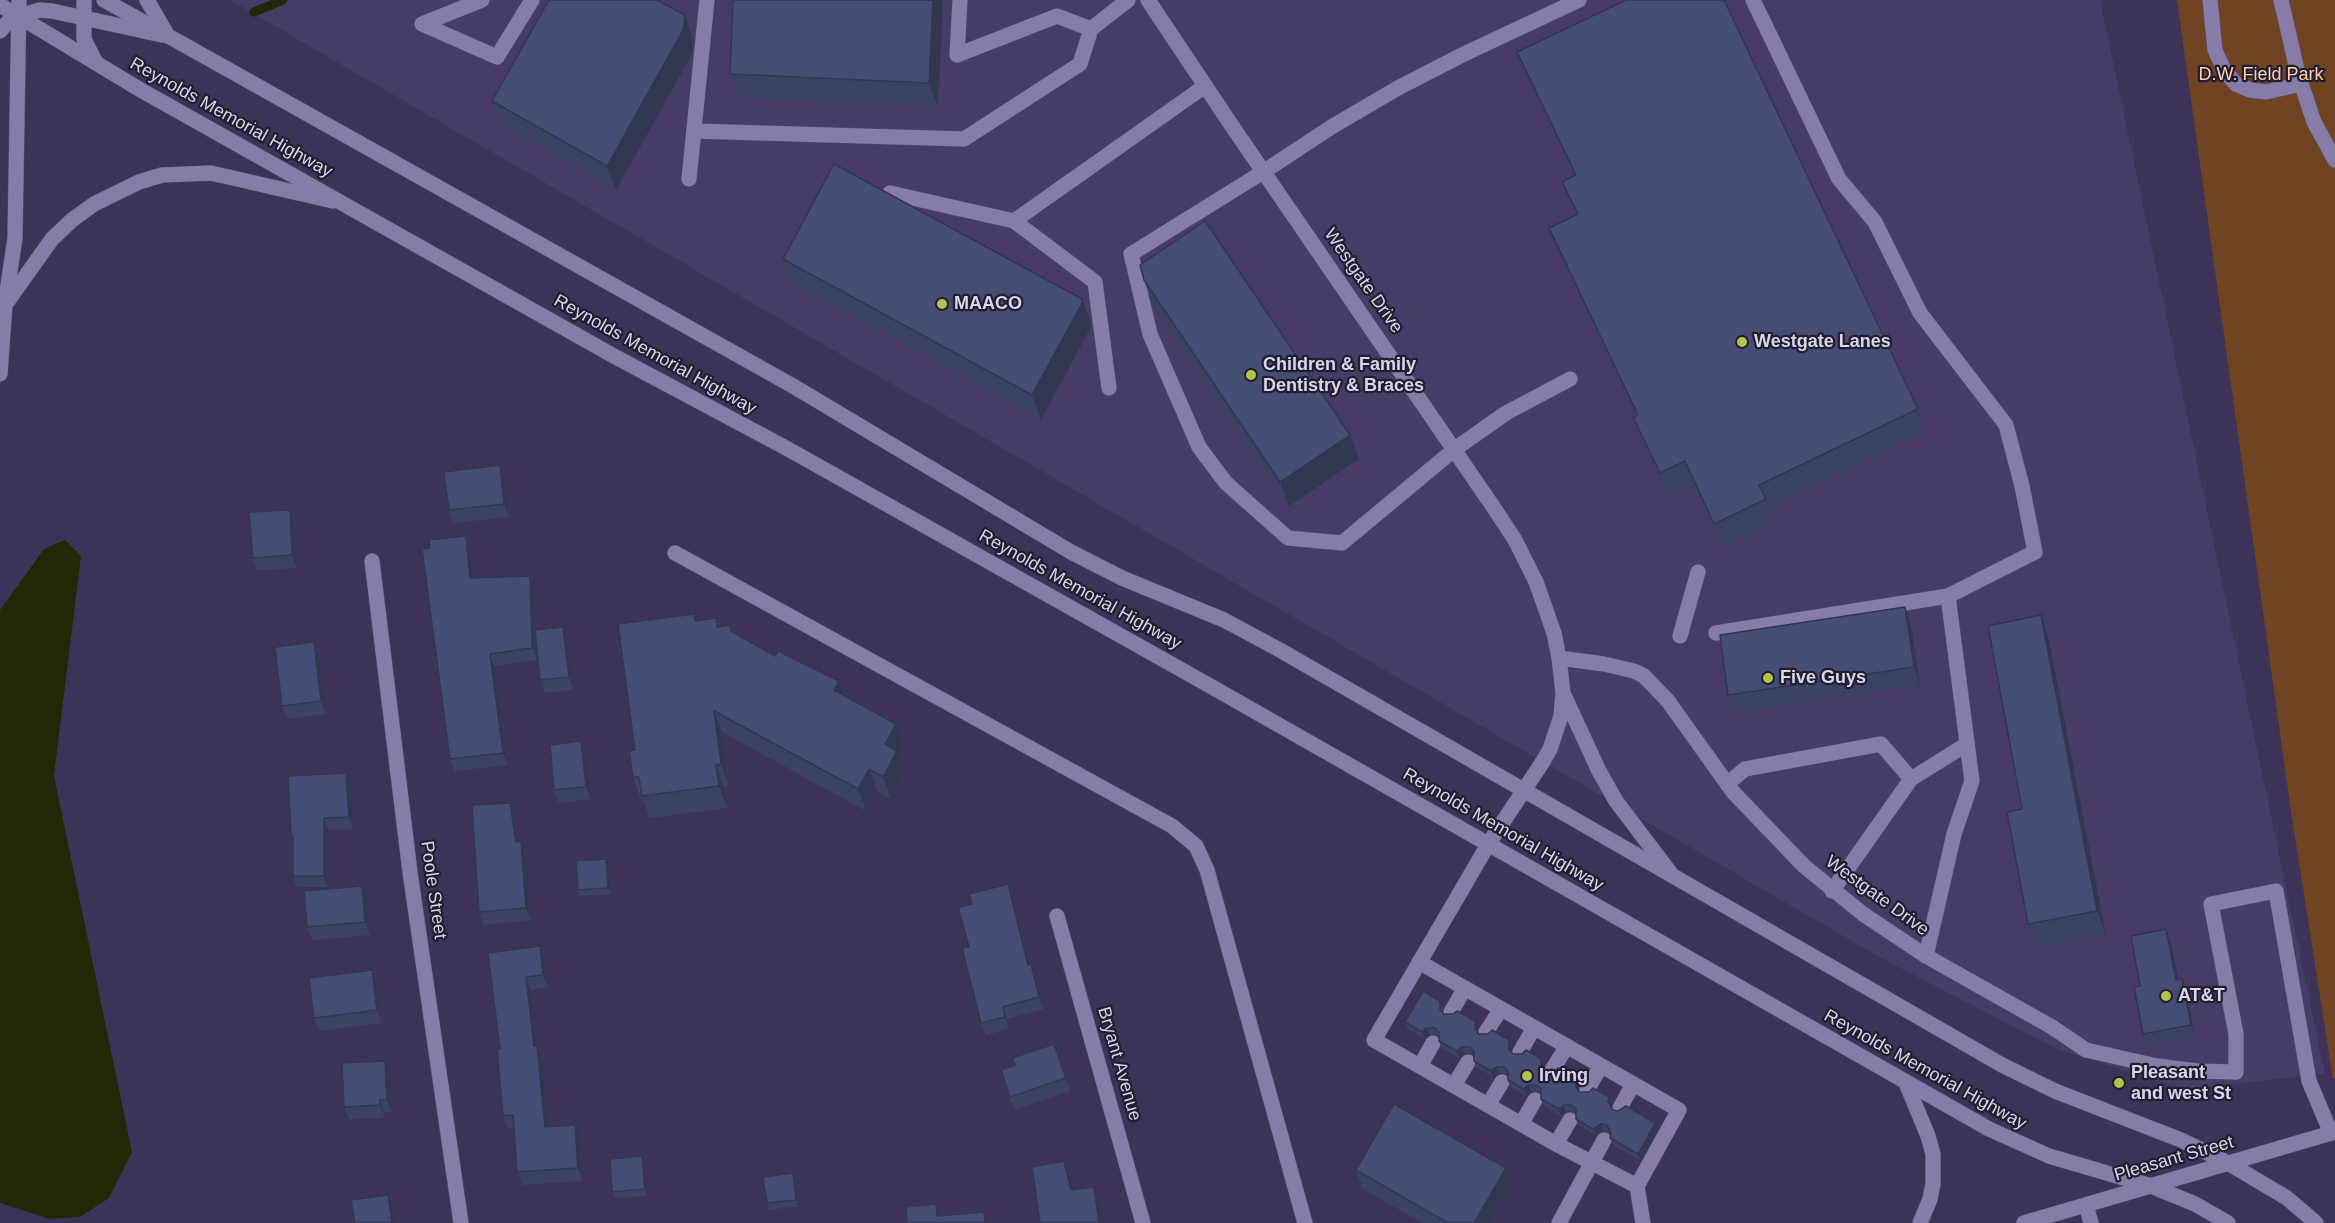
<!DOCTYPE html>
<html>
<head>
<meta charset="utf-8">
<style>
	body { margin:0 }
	canvas { display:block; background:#3d3358 }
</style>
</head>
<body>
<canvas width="2335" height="1223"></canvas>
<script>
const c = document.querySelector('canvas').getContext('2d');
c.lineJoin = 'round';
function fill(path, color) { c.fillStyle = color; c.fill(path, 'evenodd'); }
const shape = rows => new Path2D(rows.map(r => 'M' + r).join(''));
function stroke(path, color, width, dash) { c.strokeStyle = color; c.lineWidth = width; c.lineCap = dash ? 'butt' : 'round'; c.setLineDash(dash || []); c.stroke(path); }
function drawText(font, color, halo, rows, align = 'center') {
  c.font = font + ' Helvetica,sans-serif'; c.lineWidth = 4.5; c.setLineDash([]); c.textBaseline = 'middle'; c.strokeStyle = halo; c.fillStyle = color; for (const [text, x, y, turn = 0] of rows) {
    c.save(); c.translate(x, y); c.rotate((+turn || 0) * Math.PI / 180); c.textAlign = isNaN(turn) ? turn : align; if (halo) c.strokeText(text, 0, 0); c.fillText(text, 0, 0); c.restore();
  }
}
fill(shape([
	[230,0,2100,0,2325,1074,2183,1089,2059,1050,1883,959]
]), '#483b68');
fill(shape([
	[2177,0,2335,0,2335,1078,2333,1079,2291,811]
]), '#704423');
fill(shape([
	[65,540,81,556,54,776,132,1152,109,1198,80,1217,50,1219,0,1203,0,610,44,549]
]), '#242706');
stroke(shape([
	[254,12,283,0]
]), '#242706', 9);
const service = shape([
	[482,0,422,24,497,57,532,0],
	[1091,29,1128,0],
	[694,131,964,139,1080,64,1091,29,1057,16,957,55,960,0],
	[689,179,707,0],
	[890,193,1014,221,1205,86],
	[1014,221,1095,282,1109,388],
	[1570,379,1506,413,1455,449,1342,543,1288,538,1226,483,1199,447,1150,334,1131,254,1263,172,1333,126,1398,88,1462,55,1579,0],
	[675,553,1172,826,1196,846,1207,870,1305,1223],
	[1716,633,1948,596,2035,552,2022,486,2006,425,1920,313,1875,222,1839,179,1753,0],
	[1680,636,1698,572],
	[1727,784,1745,769,1881,744,1911,779],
	[1489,843,1374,1040,1556,1144,1637,1186,1643,1223],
	[1832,891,1911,779,1967,744],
	[1926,956,1954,834,1972,781,1948,596],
	[1419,962,1679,1110,1637,1186],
	[1451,1012,1465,988],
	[1486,1032,1501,1009],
	[1520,1052,1534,1028],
	[1420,1066,1433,1043],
	[1552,1070,1567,1046],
	[2236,1072,2236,1034,2211,904,2276,891,2309,1081,2331,1133],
	[1454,1085,1468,1062],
	[1587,1090,1601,1066],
	[1488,1105,1502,1082],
	[1620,1108,1633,1084],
	[1521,1124,1535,1100],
	[1556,1144,1570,1120],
	[2086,1205,2091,1223],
	[1559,1223,1604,1140]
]);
const minor = shape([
	[84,0,84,39,96,63],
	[147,0,168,36],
	[1148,0,1232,126,1494,508,1515,540,1536,582,1554,633,1559,658,1563,693,1561,716,1550,749,1542,763,1489,843],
	[2210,0,2215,50,2224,70,2236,84,2250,90,2266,92,2301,84],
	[2281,0,2298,74,2314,122,2335,160],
	[0,31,8,22,19,16,40,10,52,11,162,35],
	[5,305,52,239,72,220,94,204,139,182,162,175,211,173,333,201],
	[0,374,5,305,15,238,19,0],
	[372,561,410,872,461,1223],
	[1559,658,1604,664,1634,671,1644,676,1668,701,1733,792,1804,866,1863,914,1926,956,2052,1027,2086,1050,2157,1066,2197,1071,2236,1072],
	[1563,693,1599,771,1616,801,1672,875],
	[1057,916,1143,1223]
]);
const tertiary = shape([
	[2228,1163,2287,1198,2316,1223],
	[2151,1186,2195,1204,2228,1223]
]);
const secondary = shape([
	[104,0,793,386,1071,552,1122,578,1224,620,1278,649,2002,1065,2055,1091,2181,1140,2228,1163],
	[0,5,139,89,612,355,788,449,1205,683,1989,1129,2049,1156,2151,1186],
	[1906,1083,1928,1136,1933,1154,1933,1184,1930,1199,1920,1223],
	[2024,1223,2335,1132]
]);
stroke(service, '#574e6e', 16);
stroke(minor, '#574e6e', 16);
stroke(tertiary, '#574e6e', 16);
stroke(secondary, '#574e6e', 16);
stroke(service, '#867ca7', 15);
stroke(minor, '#867ca7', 15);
stroke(tertiary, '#867ca7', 15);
stroke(secondary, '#867ca7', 15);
fill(shape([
	[943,0,938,107,739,98,730,74],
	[685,15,693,39,692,54,616,190,501,125,492,101],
	[1517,52,1918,409,1926,433,1769,508,1774,523,1723,548,1693,485,1668,497,1642,441,1633,417,1636,416,1558,252,1549,228,1575,215,1562,182,1574,176,1526,76],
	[783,259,1091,323,1091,327,1041,419,791,283],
	[1144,280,1350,435,1359,459,1289,506,1153,304],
	[500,465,504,478,509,517,453,523,449,510],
	[290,510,294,522,297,568,257,570,253,558],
	[470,548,473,578,534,588,536,630,563,627,567,640,573,690,545,693,540,680,536,640,537,660,494,666,508,765,454,771,450,759],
	[1905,607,1911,626,1920,685,1735,714,1728,695],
	[716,618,719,627,730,625,733,632,775,656,839,681,844,696,903,746,899,755,905,772,891,799,877,791,866,811,722,732,729,786,724,787,727,808,650,818,643,799,641,799,633,777,635,750,697,621],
	[2049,640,2106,935,2037,948,2028,924],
	[314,642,319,655,326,714,287,719,282,706],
	[581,741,586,754,591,799,559,803,554,790],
	[346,773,351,784,353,829,328,830,328,887,297,887,293,876,293,839,291,834],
	[510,803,515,816,518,842,526,854,531,920,484,925,479,912],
	[606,859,609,866,611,894,580,896,578,890],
	[362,886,367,899,370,935,312,940,307,927],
	[1012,896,1029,965,1031,964,1035,976,1044,1009,1007,1019,1009,1029,986,1035,981,1023,969,947],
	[2166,929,2171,942,2178,980,2182,979,2186,992,2195,1037,2148,1047,2143,1034,2140,986],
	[488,953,545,958,548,987,531,990,537,1046,542,1058,548,1127,580,1137,583,1181,522,1185,517,1172,514,1128,508,1129,503,1116,500,1049],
	[372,970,376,982,382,1023,319,1031,314,1018],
	[1440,1001,1442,1008,1442,1012,1444,1014,1478,1027,1477,1032,1479,1034,1509,1040,1512,1047,1512,1052,1513,1054,1544,1065,1543,1070,1545,1072,1579,1085,1578,1090,1580,1092,1611,1103,1611,1107,1613,1110,1657,1129,1640,1160,1613,1145,1610,1138,1611,1135,1609,1132,1603,1130,1596,1135,1578,1125,1576,1119,1576,1113,1574,1111,1566,1111,1561,1116,1543,1105,1541,1099,1541,1093,1539,1091,1531,1091,1526,1096,1510,1087,1508,1080,1508,1075,1507,1073,1498,1073,1493,1077,1476,1067,1474,1061,1474,1055,1473,1053,1464,1053,1459,1058,1442,1048,1439,1041,1439,1036,1437,1034,1429,1034,1425,1038,1408,1029,1405,1022],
	[1054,1044,1070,1091,1014,1110,1001,1070,1015,1065],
	[390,1073,392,1112,384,1112,385,1118,349,1119,344,1107],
	[642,1156,644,1162,647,1196,615,1198,612,1192],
	[1506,1168,1513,1186,1491,1223,1423,1223,1363,1189,1356,1170],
	[795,1179,799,1206,769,1210,767,1203]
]), '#3c4264');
fill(shape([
	[933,0,943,0,938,107,929,83],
	[685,15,693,39,692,54,616,190,607,166],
	[1082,299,1091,323,1091,327,1041,419,1032,395],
	[1350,435,1359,459,1289,506,1280,482],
	[500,465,504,478,509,517,504,504],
	[290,510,294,522,297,568,292,555],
	[466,536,470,548,474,590,470,578],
	[530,576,534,588,537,660,532,648],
	[1905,607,1911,626,1920,685,1914,667],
	[2041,615,2049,640,2106,935,2097,911],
	[563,627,567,640,573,690,569,677],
	[314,642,319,655,326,714,321,701],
	[490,654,494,666,508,765,503,753],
	[839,681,846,703,834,690],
	[714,711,722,732,729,786,721,764],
	[896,724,903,746,899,755,905,772,891,799,883,777,885,744],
	[581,741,586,754,591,799,586,787],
	[716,765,724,787,727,808,719,786],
	[869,769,877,791,866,811,858,789],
	[346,773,351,784,353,829,349,817],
	[510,803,515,816,520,855,516,842],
	[324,818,328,830,328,887,324,876],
	[521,841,526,854,531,920,526,908],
	[606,859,609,866,611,894,608,888],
	[1008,884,1012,896,1032,977,1028,965],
	[362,886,367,899,370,935,365,922],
	[2166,929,2171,942,2181,993,2176,980],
	[540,946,545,958,548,987,543,975],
	[1031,964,1035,976,1044,1009,1039,997],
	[372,970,376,982,382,1023,377,1010],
	[526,977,531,990,537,1046,542,1058,549,1140,545,1127],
	[2182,979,2186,992,2195,1037,2191,1025],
	[1003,1007,1007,1019,1009,1029,1005,1017],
	[1475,1021,1478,1027,1477,1036,1475,1029],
	[1426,1028,1429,1034,1425,1038,1422,1032],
	[1509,1040,1512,1047,1511,1056,1509,1050],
	[1462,1047,1464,1053,1459,1058,1457,1051],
	[1541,1059,1544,1065,1543,1074,1541,1068],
	[385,1061,390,1073,392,1112,387,1099],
	[1496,1067,1498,1073,1493,1077,1491,1071],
	[1576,1078,1579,1085,1578,1094,1576,1088],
	[1528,1085,1531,1091,1526,1096,1524,1089],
	[1609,1097,1611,1103,1610,1109,1608,1102],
	[380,1100,384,1112,385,1118,380,1105],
	[1563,1105,1566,1111,1561,1116,1559,1109],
	[1655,1123,1657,1129,1640,1160,1638,1154],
	[1601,1124,1603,1130,1596,1135,1593,1129],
	[575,1125,580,1137,583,1181,578,1168],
	[642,1156,644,1162,647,1196,645,1189],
	[1064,1161,1068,1171,1075,1201,1071,1190],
	[1506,1168,1513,1186,1491,1223,1474,1223],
	[793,1173,795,1179,799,1206,796,1200],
	[1094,1187,1098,1198,1101,1223,1099,1223],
	[388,1195,392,1208,395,1223,392,1223],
	[936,1204,940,1215,941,1223,937,1216],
	[984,1212,988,1223,985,1223]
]), '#313651');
const building = shape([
	[549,0,657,0,685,15,683,30,607,166,492,101,549,0],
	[733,0,933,0,929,83,730,74,733,0],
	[1626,0,1724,0,1918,409,1759,485,1766,499,1714,524,1685,461,1660,473,1633,417,1638,415,1549,228,1578,214,1562,182,1576,175,1517,52,1626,0],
	[834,164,1082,299,1082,303,1032,395,783,259,834,164],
	[1205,221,1350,435,1280,482,1144,280,1140,265,1205,221],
	[500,465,504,504,449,510,444,472,500,465],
	[290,510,292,555,253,558,249,512,290,510],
	[466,536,470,578,530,576,532,648,490,654,503,753,450,759,422,549,430,548,429,540,466,536],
	[1905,607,1914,667,1728,695,1720,635,1905,607],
	[694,614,695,621,716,618,717,627,730,625,731,631,775,656,778,651,839,681,834,690,896,724,885,744,897,751,883,777,869,769,858,789,714,711,721,764,716,765,719,786,642,796,639,777,633,777,629,751,635,750,618,624,694,614],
	[2041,615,2097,911,2028,924,2007,812,2022,809,1988,626,2041,615],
	[563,627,569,677,540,680,535,630,563,627],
	[314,642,321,701,282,706,275,647,314,642],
	[581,741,586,787,554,790,550,745,581,741],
	[346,773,349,817,324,818,324,876,293,876,293,834,291,834,288,776,346,773],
	[510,803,516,842,521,841,526,908,479,912,472,805,510,803],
	[606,859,608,888,578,890,576,861,606,859],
	[1008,884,1028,965,1031,964,1039,997,1003,1007,1005,1017,981,1023,962,948,969,947,958,907,972,904,969,894,1008,884],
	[362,886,365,922,307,927,304,891,362,886],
	[2166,929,2176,980,2182,979,2191,1025,2143,1034,2134,987,2140,986,2131,936,2166,929],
	[540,946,543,975,526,977,534,1046,537,1046,545,1127,575,1125,578,1168,517,1172,513,1115,503,1116,497,1049,500,1049,488,953,540,946],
	[372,970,377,1010,314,1018,309,978,372,970],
	[1423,991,1440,1001,1440,1010,1444,1014,1453,1014,1457,1011,1475,1021,1475,1029,1479,1034,1488,1034,1492,1030,1509,1040,1509,1050,1513,1054,1522,1054,1526,1050,1541,1059,1541,1068,1545,1072,1554,1072,1558,1068,1576,1078,1576,1088,1580,1092,1589,1092,1593,1088,1609,1097,1608,1102,1613,1110,1618,1111,1626,1106,1655,1123,1638,1154,1610,1138,1611,1133,1607,1125,1601,1124,1593,1129,1576,1119,1576,1109,1572,1105,1563,1105,1559,1109,1541,1099,1541,1089,1537,1085,1528,1085,1524,1089,1508,1080,1508,1071,1504,1067,1496,1067,1491,1071,1474,1061,1474,1051,1470,1047,1462,1047,1457,1051,1439,1041,1439,1032,1435,1028,1426,1028,1422,1032,1405,1022,1423,991],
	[1054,1044,1066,1078,1010,1097,1001,1070,1015,1065,1012,1058,1054,1044],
	[385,1061,387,1099,380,1100,380,1105,344,1107,342,1063,385,1061],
	[1394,1104,1506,1168,1474,1223,1448,1223,1356,1170,1394,1104],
	[642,1156,645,1189,612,1192,610,1159,642,1156],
	[1064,1161,1071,1190,1094,1187,1099,1223,1040,1223,1032,1167,1064,1161],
	[793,1173,796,1200,767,1203,763,1177,793,1173],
	[388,1195,392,1223,355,1223,351,1200,388,1195],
	[936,1204,937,1216,984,1212,985,1223,907,1223,906,1207,936,1204]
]);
fill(building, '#464d74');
stroke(building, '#313651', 1.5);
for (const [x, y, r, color] of [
	[942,304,6,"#b5c24a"],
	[1742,342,6,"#b5c24a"],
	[1251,375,6,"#b5c24a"],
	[1768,678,6,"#b5c24a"],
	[2166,996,6,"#b5c24a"],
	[1527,1076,6,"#b5c24a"],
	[2119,1083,6,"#b5c24a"]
]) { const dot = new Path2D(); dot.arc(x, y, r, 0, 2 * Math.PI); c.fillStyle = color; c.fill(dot); stroke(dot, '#221e2f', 2); }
drawText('18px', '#ffcfaf', '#221e2f', [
	["D.W. Field Park",2261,75]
]);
drawText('18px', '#d9d5ec', '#221e2f', [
	["Reynolds Memorial Highway",231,118,29],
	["Westgate Drive",1363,281,55],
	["Reynolds Memorial Highway",655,355,29],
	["Reynolds Memorial Highway",1080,590,29],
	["Reynolds Memorial Highway",1503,830,30],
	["Poole Street",433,890,82],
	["Westgate Drive",1877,896,36],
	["Bryant Avenue",1119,1064,74],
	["Reynolds Memorial Highway",1925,1070,29],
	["Pleasant Street",2174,1159,-16]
]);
drawText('bold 18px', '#d9d5ec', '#221e2f', [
	["MAACO",954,304],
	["Westgate Lanes",1754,342],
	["Children & Family",1263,365],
	["Dentistry & Braces",1263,386],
	["Five Guys",1780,678],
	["AT&T",2178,996],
	["Pleasant",2131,1073],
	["and west St",2131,1094],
	["Irving",1539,1076]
], 'left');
</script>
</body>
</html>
